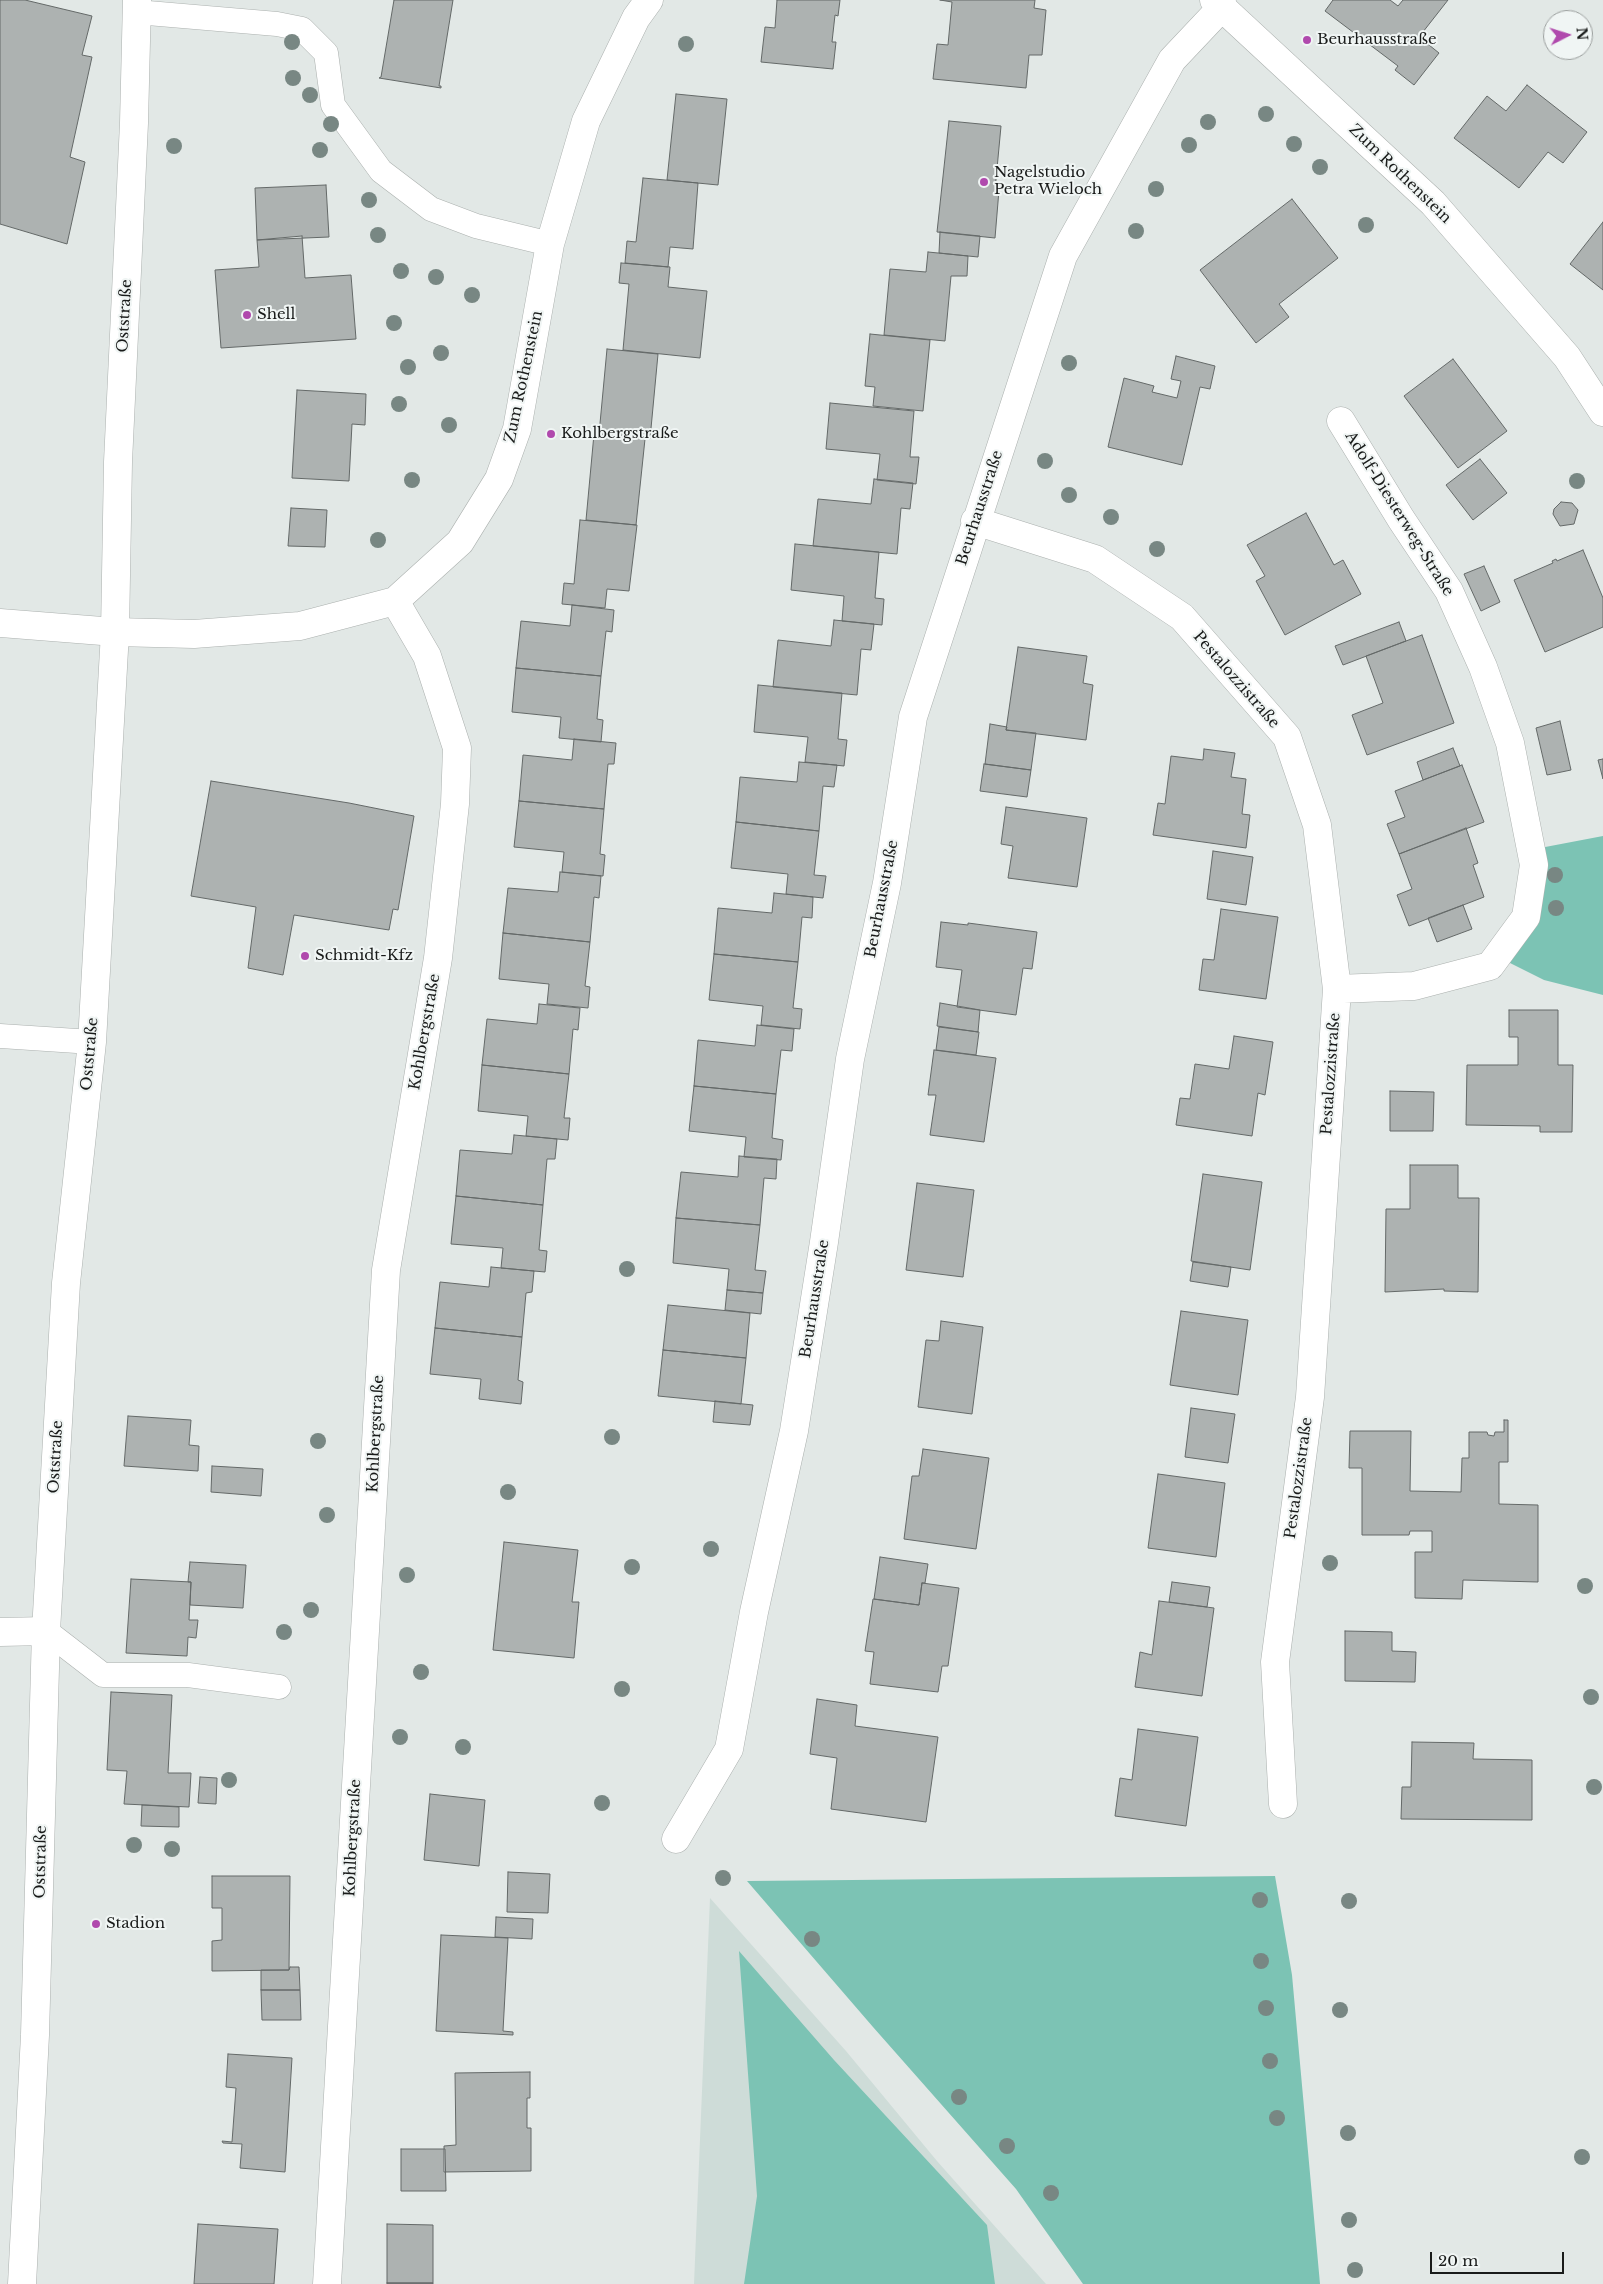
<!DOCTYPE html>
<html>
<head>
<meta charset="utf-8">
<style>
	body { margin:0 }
	#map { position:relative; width:1603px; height:2284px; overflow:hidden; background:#e2e8e6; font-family:"Libre Baskerville",serif }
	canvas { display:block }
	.north { position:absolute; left:1543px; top:10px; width:50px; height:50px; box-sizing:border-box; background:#f0f5f4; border:1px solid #9a9e9d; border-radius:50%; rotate:85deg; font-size:14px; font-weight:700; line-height:20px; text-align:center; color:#191b1a }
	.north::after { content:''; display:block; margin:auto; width:18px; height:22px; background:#b049ad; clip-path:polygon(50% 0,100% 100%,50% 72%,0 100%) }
	.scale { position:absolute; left:1430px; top:2252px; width:134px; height:22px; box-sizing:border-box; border:2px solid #191b1a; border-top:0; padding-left:6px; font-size:15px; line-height:18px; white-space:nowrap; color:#191b1a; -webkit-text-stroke:4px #f0f5f4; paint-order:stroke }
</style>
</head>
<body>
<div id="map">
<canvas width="1603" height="2284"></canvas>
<div class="north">N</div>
<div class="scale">20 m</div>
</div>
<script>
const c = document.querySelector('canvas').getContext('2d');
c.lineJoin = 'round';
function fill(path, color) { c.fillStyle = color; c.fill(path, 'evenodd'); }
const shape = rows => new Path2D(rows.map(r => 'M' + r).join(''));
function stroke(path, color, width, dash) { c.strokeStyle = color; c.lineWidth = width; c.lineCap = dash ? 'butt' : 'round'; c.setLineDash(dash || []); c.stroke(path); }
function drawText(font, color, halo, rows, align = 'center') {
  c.font = font + ' "Libre Baskerville",serif'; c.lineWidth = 4; c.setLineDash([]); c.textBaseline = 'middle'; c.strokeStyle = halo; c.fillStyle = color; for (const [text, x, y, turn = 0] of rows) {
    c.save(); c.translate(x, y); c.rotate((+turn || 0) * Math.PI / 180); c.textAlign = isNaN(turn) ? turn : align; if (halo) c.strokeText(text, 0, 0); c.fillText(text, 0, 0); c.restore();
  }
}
fill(shape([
	[710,1898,846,2051,937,2161,1046,2284,694,2284]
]), '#cedcd8');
fill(shape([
	[1603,836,1603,995,1544,980,1506,961,1540,848],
	[1275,1876,1292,1975,1320,2284,1083,2284,1016,2189,873,2027,747,1881],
	[739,1951,834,2060,987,2225,995,2284,744,2284,757,2196]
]), '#7cc3b4');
const building = shape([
	[0,0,25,0,92,16,82,55,92,57,70,157,85,162,67,244,0,224,0,0],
	[394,0,453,0,439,86,441,86,441,88,379,78,381,77,394,0],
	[777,0,840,0,838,16,835,15,832,42,836,42,833,69,761,62,765,27,775,28,777,0],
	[940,0,1035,0,1034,8,1046,10,1042,55,1029,55,1026,88,933,79,937,44,948,45,952,2,940,0],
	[1333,0,1390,0,1398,6,1403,0,1448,0,1419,37,1439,53,1414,85,1395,70,1398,66,1325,11,1333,0],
	[1527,85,1587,132,1563,163,1548,152,1519,188,1454,138,1487,96,1506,111,1527,85],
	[676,94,727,99,718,185,667,180,676,94],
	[949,121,1001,126,995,190,999,190,995,238,937,232,949,121],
	[643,178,698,183,693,249,670,247,668,267,625,263,627,241,636,242,643,178],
	[326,185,329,237,257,240,255,188,326,185],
	[1292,199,1338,258,1279,304,1289,317,1256,343,1200,270,1292,199],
	[1603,222,1603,290,1570,264,1603,222],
	[940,232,980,236,978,257,939,253,940,232],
	[302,236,305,278,351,275,356,339,221,348,215,270,259,267,257,240,302,236],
	[928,252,968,256,967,276,951,276,945,341,884,335,890,269,926,272,928,252],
	[621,263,670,267,668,287,707,291,700,358,623,350,629,284,619,283,621,263],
	[870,334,930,340,923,411,873,406,875,387,865,386,870,334],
	[607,349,658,354,650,439,599,434,607,349],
	[1176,356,1215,366,1210,389,1200,387,1182,465,1108,447,1124,378,1154,386,1152,392,1177,398,1181,381,1171,379,1176,356],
	[1453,359,1507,431,1458,468,1404,396,1453,359],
	[297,390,366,394,365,425,352,424,349,481,292,478,297,390],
	[830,403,914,411,910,457,919,457,916,484,877,480,880,454,826,449,830,403],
	[594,434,645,439,636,525,586,520,594,434],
	[1480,459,1507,493,1473,520,1446,485,1480,459],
	[874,479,913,483,910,509,901,508,897,554,813,546,818,499,871,504,874,479],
	[1561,502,1572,503,1578,510,1574,524,1560,526,1553,514,1554,509,1561,502],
	[291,508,327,510,325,547,288,546,291,508],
	[1306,513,1334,565,1343,560,1361,594,1285,635,1256,581,1265,576,1247,545,1306,513],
	[580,520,637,525,629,591,607,589,605,608,562,604,564,583,574,584,580,520],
	[795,544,879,552,875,598,884,599,882,625,842,621,844,596,791,590,795,544],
	[1583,550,1603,598,1603,627,1545,652,1514,580,1553,563,1552,561,1556,559,1557,561,1583,550],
	[1484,566,1500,602,1481,611,1464,574,1484,566],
	[572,605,614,610,612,632,606,631,601,676,516,668,521,621,570,626,572,605],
	[834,620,874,624,871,650,861,649,857,695,773,687,778,640,831,646,834,620],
	[1399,622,1406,641,1343,665,1335,646,1399,622],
	[1422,635,1454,723,1367,755,1352,715,1383,703,1366,656,1422,635],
	[1018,647,1087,656,1083,683,1093,685,1086,740,1006,730,1018,647],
	[516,668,601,676,597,719,603,720,601,742,559,738,561,717,512,712,516,668],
	[758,685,842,693,838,739,847,740,844,766,805,762,808,737,754,732,758,685],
	[1560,721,1571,770,1547,775,1536,728,1560,721],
	[990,724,1007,727,1006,730,1036,733,1031,770,985,764,990,724],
	[574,739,616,743,614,764,608,764,604,809,519,801,523,755,572,760,574,739],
	[1453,748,1460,766,1423,780,1417,762,1453,748],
	[1204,749,1235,753,1231,777,1246,779,1242,814,1250,815,1246,848,1153,835,1158,803,1165,804,1171,756,1203,760,1204,749],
	[1603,759,1603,779,1598,760,1603,759],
	[799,762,837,765,834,787,823,786,819,831,736,822,740,777,797,782,799,762],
	[984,764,1031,770,1027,797,980,791,984,764],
	[1462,765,1484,822,1399,854,1387,824,1405,817,1395,791,1462,765],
	[211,781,349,803,414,816,398,910,393,909,389,930,294,915,283,975,248,968,256,907,191,896,211,781],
	[519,801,604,809,600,854,605,855,603,876,562,872,564,852,514,847,519,801],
	[1006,807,1087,818,1077,887,1008,878,1013,846,1001,844,1006,807],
	[736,822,819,831,814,875,826,876,823,898,786,894,788,874,731,868,736,822],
	[1466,828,1478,863,1473,865,1484,897,1409,926,1397,895,1412,889,1399,854,1466,828],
	[1213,851,1253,857,1246,905,1207,899,1213,851],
	[560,872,601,876,599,898,594,897,590,942,503,933,508,888,558,892,560,872],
	[774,893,813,897,812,918,802,917,798,962,714,954,718,908,772,913,774,893],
	[1463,905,1472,929,1437,942,1428,918,1463,905],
	[1221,909,1278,917,1266,999,1199,990,1203,959,1214,960,1221,909],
	[941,922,968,925,968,923,1037,932,1032,969,1023,968,1016,1015,957,1007,962,970,936,967,941,922],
	[503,933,590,942,585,986,590,987,588,1008,547,1004,549,984,499,979,503,933],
	[714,954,798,962,793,1008,802,1009,800,1029,761,1025,763,1006,709,1000,714,954],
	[940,1003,980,1010,978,1032,937,1026,940,1003],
	[539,1004,580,1008,578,1030,573,1029,569,1074,482,1065,487,1019,537,1024,539,1004],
	[1509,1010,1558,1010,1558,1065,1573,1065,1572,1132,1540,1132,1540,1126,1466,1125,1467,1065,1518,1065,1518,1037,1509,1037,1509,1010],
	[757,1025,794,1029,792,1051,781,1050,776,1094,694,1086,698,1040,755,1046,757,1025],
	[939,1027,979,1032,976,1055,936,1050,939,1027],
	[1234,1036,1273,1042,1265,1095,1258,1093,1252,1136,1176,1125,1180,1098,1190,1099,1195,1064,1229,1069,1234,1036],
	[934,1050,996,1058,984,1142,930,1135,936,1095,928,1095,934,1050],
	[482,1065,569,1074,564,1118,570,1118,568,1140,526,1136,528,1116,478,1111,482,1065],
	[694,1086,776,1094,772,1138,783,1140,781,1160,744,1157,746,1137,689,1131,694,1086],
	[1390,1091,1434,1092,1433,1131,1390,1131,1390,1091],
	[514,1135,557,1139,555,1159,547,1159,543,1205,456,1196,460,1150,512,1154,514,1135],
	[739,1156,777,1159,776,1179,764,1178,760,1225,676,1218,681,1172,738,1177,739,1156],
	[1410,1165,1458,1165,1458,1198,1479,1198,1478,1292,1444,1291,1444,1289,1385,1292,1386,1209,1410,1209,1410,1165],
	[1203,1174,1262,1182,1250,1270,1191,1261,1203,1174],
	[917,1183,974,1190,963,1277,906,1270,917,1183],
	[456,1196,543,1205,539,1250,547,1251,545,1272,501,1268,503,1248,451,1244,456,1196],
	[676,1218,760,1225,755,1270,766,1271,763,1293,727,1290,729,1269,673,1263,676,1218],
	[1193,1262,1231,1267,1228,1287,1190,1281,1193,1262],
	[491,1267,534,1271,532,1292,526,1293,522,1337,435,1328,440,1282,489,1287,491,1267],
	[727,1290,763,1293,761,1314,725,1310,727,1290],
	[668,1305,750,1313,746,1358,663,1350,668,1305],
	[1181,1311,1248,1320,1238,1395,1170,1385,1181,1311],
	[941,1321,983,1327,972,1414,918,1407,926,1340,939,1341,941,1321],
	[435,1328,522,1337,518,1380,523,1382,521,1404,479,1399,481,1379,430,1374,435,1328],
	[663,1350,746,1358,741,1404,658,1396,663,1350],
	[715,1401,753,1405,750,1425,713,1422,715,1401],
	[1191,1408,1235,1414,1228,1463,1185,1457,1191,1408],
	[128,1416,191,1420,189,1445,199,1446,198,1471,124,1466,128,1416],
	[1504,1420,1508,1420,1508,1462,1499,1462,1499,1504,1538,1505,1538,1582,1463,1580,1462,1599,1415,1598,1415,1552,1432,1552,1432,1531,1410,1531,1409,1535,1362,1535,1362,1468,1349,1468,1350,1431,1411,1431,1410,1491,1461,1492,1462,1458,1469,1458,1469,1432,1487,1432,1488,1435,1494,1436,1495,1432,1504,1432,1504,1420],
	[923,1449,989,1458,976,1549,904,1539,912,1476,919,1476,923,1449],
	[212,1466,263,1469,261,1496,211,1492,212,1466],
	[1158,1474,1225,1483,1216,1557,1148,1548,1158,1474],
	[504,1542,578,1550,572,1602,579,1602,574,1658,493,1650,504,1542],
	[880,1557,928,1564,925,1583,922,1583,919,1605,874,1599,880,1557],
	[190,1562,246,1565,243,1608,190,1605,191,1582,188,1582,190,1562],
	[131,1579,191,1582,189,1620,198,1620,196,1638,188,1637,187,1656,126,1653,131,1579],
	[1172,1582,1210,1587,1207,1607,1169,1602,1172,1582],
	[922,1583,959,1588,948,1666,942,1666,938,1692,870,1684,874,1652,865,1651,873,1599,919,1605,922,1583],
	[1159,1601,1214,1608,1202,1696,1135,1687,1140,1652,1152,1655,1159,1601],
	[1345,1631,1392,1632,1392,1651,1416,1652,1415,1682,1345,1681,1345,1631],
	[111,1692,172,1695,168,1773,191,1773,189,1807,124,1804,127,1771,107,1770,111,1692],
	[817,1699,857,1705,855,1726,938,1737,926,1822,831,1809,837,1758,810,1754,817,1699],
	[1138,1729,1198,1737,1186,1826,1115,1816,1120,1778,1132,1780,1138,1729],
	[1412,1742,1474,1743,1473,1759,1532,1760,1532,1820,1401,1819,1402,1787,1411,1787,1412,1742],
	[200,1777,217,1778,216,1804,198,1803,200,1777],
	[430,1794,485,1800,479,1866,424,1860,430,1794],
	[142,1805,179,1807,179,1827,141,1826,142,1805],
	[508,1872,550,1874,548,1913,507,1912,508,1872],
	[212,1876,290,1876,289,1970,212,1971,212,1941,222,1940,222,1908,212,1908,212,1876],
	[496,1917,533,1919,532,1939,495,1937,496,1917],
	[441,1935,508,1938,503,2031,513,2032,513,2035,436,2031,441,1935],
	[290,1967,299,1967,300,1990,261,1990,261,1970,289,1970,290,1967],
	[261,1990,300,1990,301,2020,262,2020,261,1990],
	[228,2054,292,2058,285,2172,240,2168,242,2144,223,2143,222,2141,232,2142,236,2088,226,2087,228,2054],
	[530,2072,530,2098,527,2098,527,2128,531,2128,531,2171,444,2172,444,2146,456,2145,455,2073,530,2072],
	[401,2149,445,2149,446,2191,401,2191,401,2149],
	[198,2224,278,2229,274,2284,194,2284,198,2224],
	[387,2224,433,2225,433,2283,387,2283,387,2224],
	[387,2283,433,2283,433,2284,387,2284,387,2283]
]);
fill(building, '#adb2b1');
stroke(building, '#646968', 1);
const service = shape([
	[136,12,277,24,302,29,326,53,333,105,381,171,431,209,476,226,550,244],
	[0,1036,92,1042],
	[46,1631,103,1675,188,1675,279,1687]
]);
const minor = shape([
	[1214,0,1433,203,1567,357,1603,412],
	[975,521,1095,559,1182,617,1287,737,1317,825,1337,989,1310,1397,1275,1662,1283,1804],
	[0,623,115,632,194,634,300,626,395,601,460,542,499,479,517,429,550,244,586,121,636,18,649,0],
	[1337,989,1414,986,1490,966,1526,917,1534,865,1510,743,1483,667,1449,591,1401,519,1341,421],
	[0,1632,46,1631],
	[676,1839,729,1749,754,1612,794,1431,824,1242,850,1059,887,883,913,717,1063,256,1172,60,1223,6],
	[327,2284,386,1270,438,958,455,804,457,748,427,656,395,601]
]);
const primary = shape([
	[22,2284,35,2035,46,1631,66,1283,92,1042,115,632,118,462,134,123,137,0]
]);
stroke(service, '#abb0ae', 25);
stroke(minor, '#abb0ae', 29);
stroke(primary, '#abb0ae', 29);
stroke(service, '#fff', 24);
stroke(minor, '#fff', 28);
stroke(primary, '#fff', 28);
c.fillStyle = '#788783';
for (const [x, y] of [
	[292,42],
	[686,44],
	[293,78],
	[310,95],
	[1266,114],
	[1208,122],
	[331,124],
	[1294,144],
	[1189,145],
	[174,146],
	[320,150],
	[1320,167],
	[1156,189],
	[369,200],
	[1366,225],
	[1136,231],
	[378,235],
	[401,271],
	[436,277],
	[472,295],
	[394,323],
	[441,353],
	[1069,363],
	[408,367],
	[399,404],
	[449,425],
	[1045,461],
	[412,480],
	[1577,481],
	[1069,495],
	[1111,517],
	[378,540],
	[1157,549],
	[1555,875],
	[1556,908],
	[627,1269],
	[612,1437],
	[318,1441],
	[508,1492],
	[327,1515],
	[711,1549],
	[1330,1563],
	[632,1567],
	[407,1575],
	[1585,1586],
	[311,1610],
	[284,1632],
	[421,1672],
	[622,1689],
	[1591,1697],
	[400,1737],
	[463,1747],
	[229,1780],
	[1594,1787],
	[602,1803],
	[134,1845],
	[172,1849],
	[723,1878],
	[1260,1900],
	[1349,1901],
	[812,1939],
	[1261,1961],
	[1266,2008],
	[1340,2010],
	[1270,2061],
	[959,2097],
	[1277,2118],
	[1348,2133],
	[1007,2146],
	[1582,2157],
	[1051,2193],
	[1349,2220],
	[1355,2270]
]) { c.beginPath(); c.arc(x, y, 8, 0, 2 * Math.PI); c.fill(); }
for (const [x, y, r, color] of [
	[1307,40,5,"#b049ad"],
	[984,182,5,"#b049ad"],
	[247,315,5,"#b049ad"],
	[551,434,5,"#b049ad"],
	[305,956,5,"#b049ad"],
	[96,1924,5,"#b049ad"]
]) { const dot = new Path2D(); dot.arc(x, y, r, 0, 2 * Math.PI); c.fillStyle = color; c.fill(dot); stroke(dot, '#f0f5f4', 2); }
drawText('15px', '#191b1a', '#f0f5f4', [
	["Beurhausstraße",1317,40],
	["Nagelstudio",994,173],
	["Petra Wieloch",994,190],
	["Shell",257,315],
	["Kohlbergstraße",561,434],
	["Schmidt-Kfz",315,956],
	["Stadion",106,1924]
], 'left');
drawText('15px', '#191b1a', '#f0f5f4', [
	["Zum Rothenstein",1400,174,44],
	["Oststraße",125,316,-87],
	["Zum Rothenstein",524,377,-78],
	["Beurhausstraße",980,508,-72],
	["Adolf-Diesterweg-Straße",1399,514,58],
	["Pestalozzistraße",1236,680,49],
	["Beurhausstraße",882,899,-79],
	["Kohlbergstraße",425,1032,-80],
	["Oststraße",90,1054,-85],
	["Pestalozzistraße",1331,1074,-86],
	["Beurhausstraße",815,1299,-81],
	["Kohlbergstraße",376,1434,-87],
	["Oststraße",56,1457,-87],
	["Pestalozzistraße",1299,1478,-82],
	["Kohlbergstraße",353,1838,-87],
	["Oststraße",41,1862,-89]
]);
</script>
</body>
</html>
